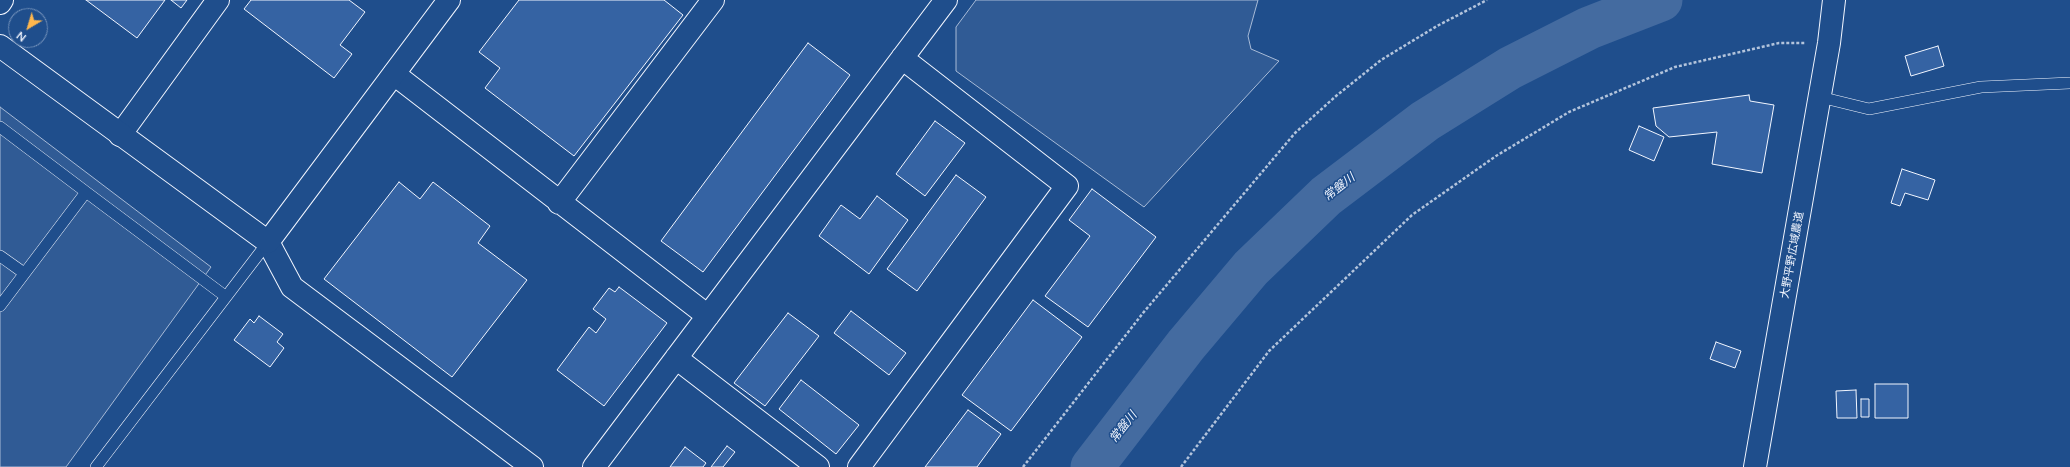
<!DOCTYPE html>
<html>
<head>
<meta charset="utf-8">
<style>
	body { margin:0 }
	#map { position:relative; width:2070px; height:467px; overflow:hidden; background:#1f4e8c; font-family:Lato,sans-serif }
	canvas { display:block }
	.north { position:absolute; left:8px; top:8px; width:40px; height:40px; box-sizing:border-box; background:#1f4e8c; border:1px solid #7391ba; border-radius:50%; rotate:218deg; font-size:11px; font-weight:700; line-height:16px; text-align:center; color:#f2f6ff }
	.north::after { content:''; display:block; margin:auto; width:14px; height:18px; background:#ffb74d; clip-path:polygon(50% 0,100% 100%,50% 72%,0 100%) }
</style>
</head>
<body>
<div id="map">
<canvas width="2070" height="467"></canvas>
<div class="north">N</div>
</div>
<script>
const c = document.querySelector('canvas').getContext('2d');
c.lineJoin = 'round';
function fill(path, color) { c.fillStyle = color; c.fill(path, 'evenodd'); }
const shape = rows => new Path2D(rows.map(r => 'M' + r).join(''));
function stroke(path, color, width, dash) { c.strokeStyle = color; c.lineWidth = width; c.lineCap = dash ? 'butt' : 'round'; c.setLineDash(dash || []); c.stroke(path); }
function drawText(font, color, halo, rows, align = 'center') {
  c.font = font + ' Lato,"Noto Sans JP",sans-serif'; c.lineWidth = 3; c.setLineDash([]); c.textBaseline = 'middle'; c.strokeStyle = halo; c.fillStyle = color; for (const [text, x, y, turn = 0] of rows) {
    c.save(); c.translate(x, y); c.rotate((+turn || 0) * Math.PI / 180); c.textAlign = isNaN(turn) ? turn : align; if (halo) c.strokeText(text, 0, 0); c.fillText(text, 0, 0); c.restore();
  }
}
const built = shape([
	[976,0,1258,0,1248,36,1251,49,1279,61,1144,207,956,71,956,27,976,0],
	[0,107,211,267,66,467,0,467,0,107]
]);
fill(built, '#305b95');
stroke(built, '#a8bbd7', 1);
stroke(shape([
	[1092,467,1186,345,1251,268,1326,196,1425,121,1510,68,1589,28,1661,0]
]), '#446ba0', 43);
const building = shape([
	[86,0,165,0,137,38,86,0],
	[171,0,187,0,181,8,171,0],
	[251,0,349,0,365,12,340,45,352,54,334,78,244,9,251,0],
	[519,0,664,0,683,15,574,156,485,88,500,68,479,52,519,0],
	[808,43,850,75,703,272,661,241,808,43],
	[1938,46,1944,66,1911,76,1905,56,1938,46],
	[1749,95,1750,101,1774,105,1762,173,1712,164,1717,132,1669,137,1656,126,1653,108,1749,95],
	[935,121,965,143,925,196,896,174,935,121],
	[1639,126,1664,137,1654,161,1629,150,1639,126],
	[1902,169,1935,180,1928,200,1905,193,1900,206,1891,203,1902,169],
	[956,175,986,197,917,291,887,269,956,175],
	[399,182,420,199,433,182,490,226,478,243,527,280,452,377,324,279,399,182],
	[1092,189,1156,237,1088,327,1045,296,1090,236,1069,220,1092,189],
	[877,196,908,220,869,274,819,236,841,205,860,219,877,196],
	[619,287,667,323,604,406,557,370,589,327,596,333,606,319,593,309,609,288,615,292,619,287],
	[1033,300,1082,337,1011,431,962,395,1033,300],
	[851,311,906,353,889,375,834,333,851,311],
	[788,313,819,336,765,406,734,383,788,313],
	[259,316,283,334,277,342,284,348,270,367,234,340,250,319,254,323,259,316],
	[1716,342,1741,351,1735,368,1710,359,1716,342],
	[801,380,859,425,836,454,779,409,801,380],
	[1875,384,1908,384,1908,418,1875,418,1875,384],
	[1856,390,1857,418,1837,418,1836,391,1856,390],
	[1861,399,1869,399,1869,417,1861,417,1861,399],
	[968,410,1001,434,977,467,925,467,968,410],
	[727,446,735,452,723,467,711,467,727,446],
	[685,447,706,463,703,467,670,467,685,447]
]);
fill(building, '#3563a3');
stroke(building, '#f2f6ff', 1);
const lane = shape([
	[1820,97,1869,109,1981,87,2070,83],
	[0,127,86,192],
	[0,256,24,273],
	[0,306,86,192,225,296],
	[96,467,268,242]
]);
const street = shape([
	[0,3,2,0],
	[394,74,708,316],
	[120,135,218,0],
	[559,203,713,0],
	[268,242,292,287,532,467],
	[676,358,818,467],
	[594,467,946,0],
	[859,467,1067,186,902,58]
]);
const secondary = shape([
	[0,46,268,242,449,0],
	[1755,467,1829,43,1834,0]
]);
stroke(lane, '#f2f6ff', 12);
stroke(street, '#f2f6ff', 24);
stroke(secondary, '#f2f6ff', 24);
stroke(shape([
	[1023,467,1143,313,1295,133,1336,96,1381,60,1437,26,1487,0],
	[1181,467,1269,351,1412,215,1496,156,1569,112,1675,67,1779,43,1805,43]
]), '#b3c4dc', 2.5, [3, 2]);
stroke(lane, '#1f4e8c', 11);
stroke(street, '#1f4e8c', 22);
stroke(secondary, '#1f4e8c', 22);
drawText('11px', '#f2f6ff', '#1f4e8c', [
	["大野平野広域農道",1792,255,-80]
]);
drawText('italic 12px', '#f2f6ff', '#1f4e8c', [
	["常盤川",1339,187,-38],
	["常盤川",1123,427,-52]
]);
</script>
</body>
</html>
